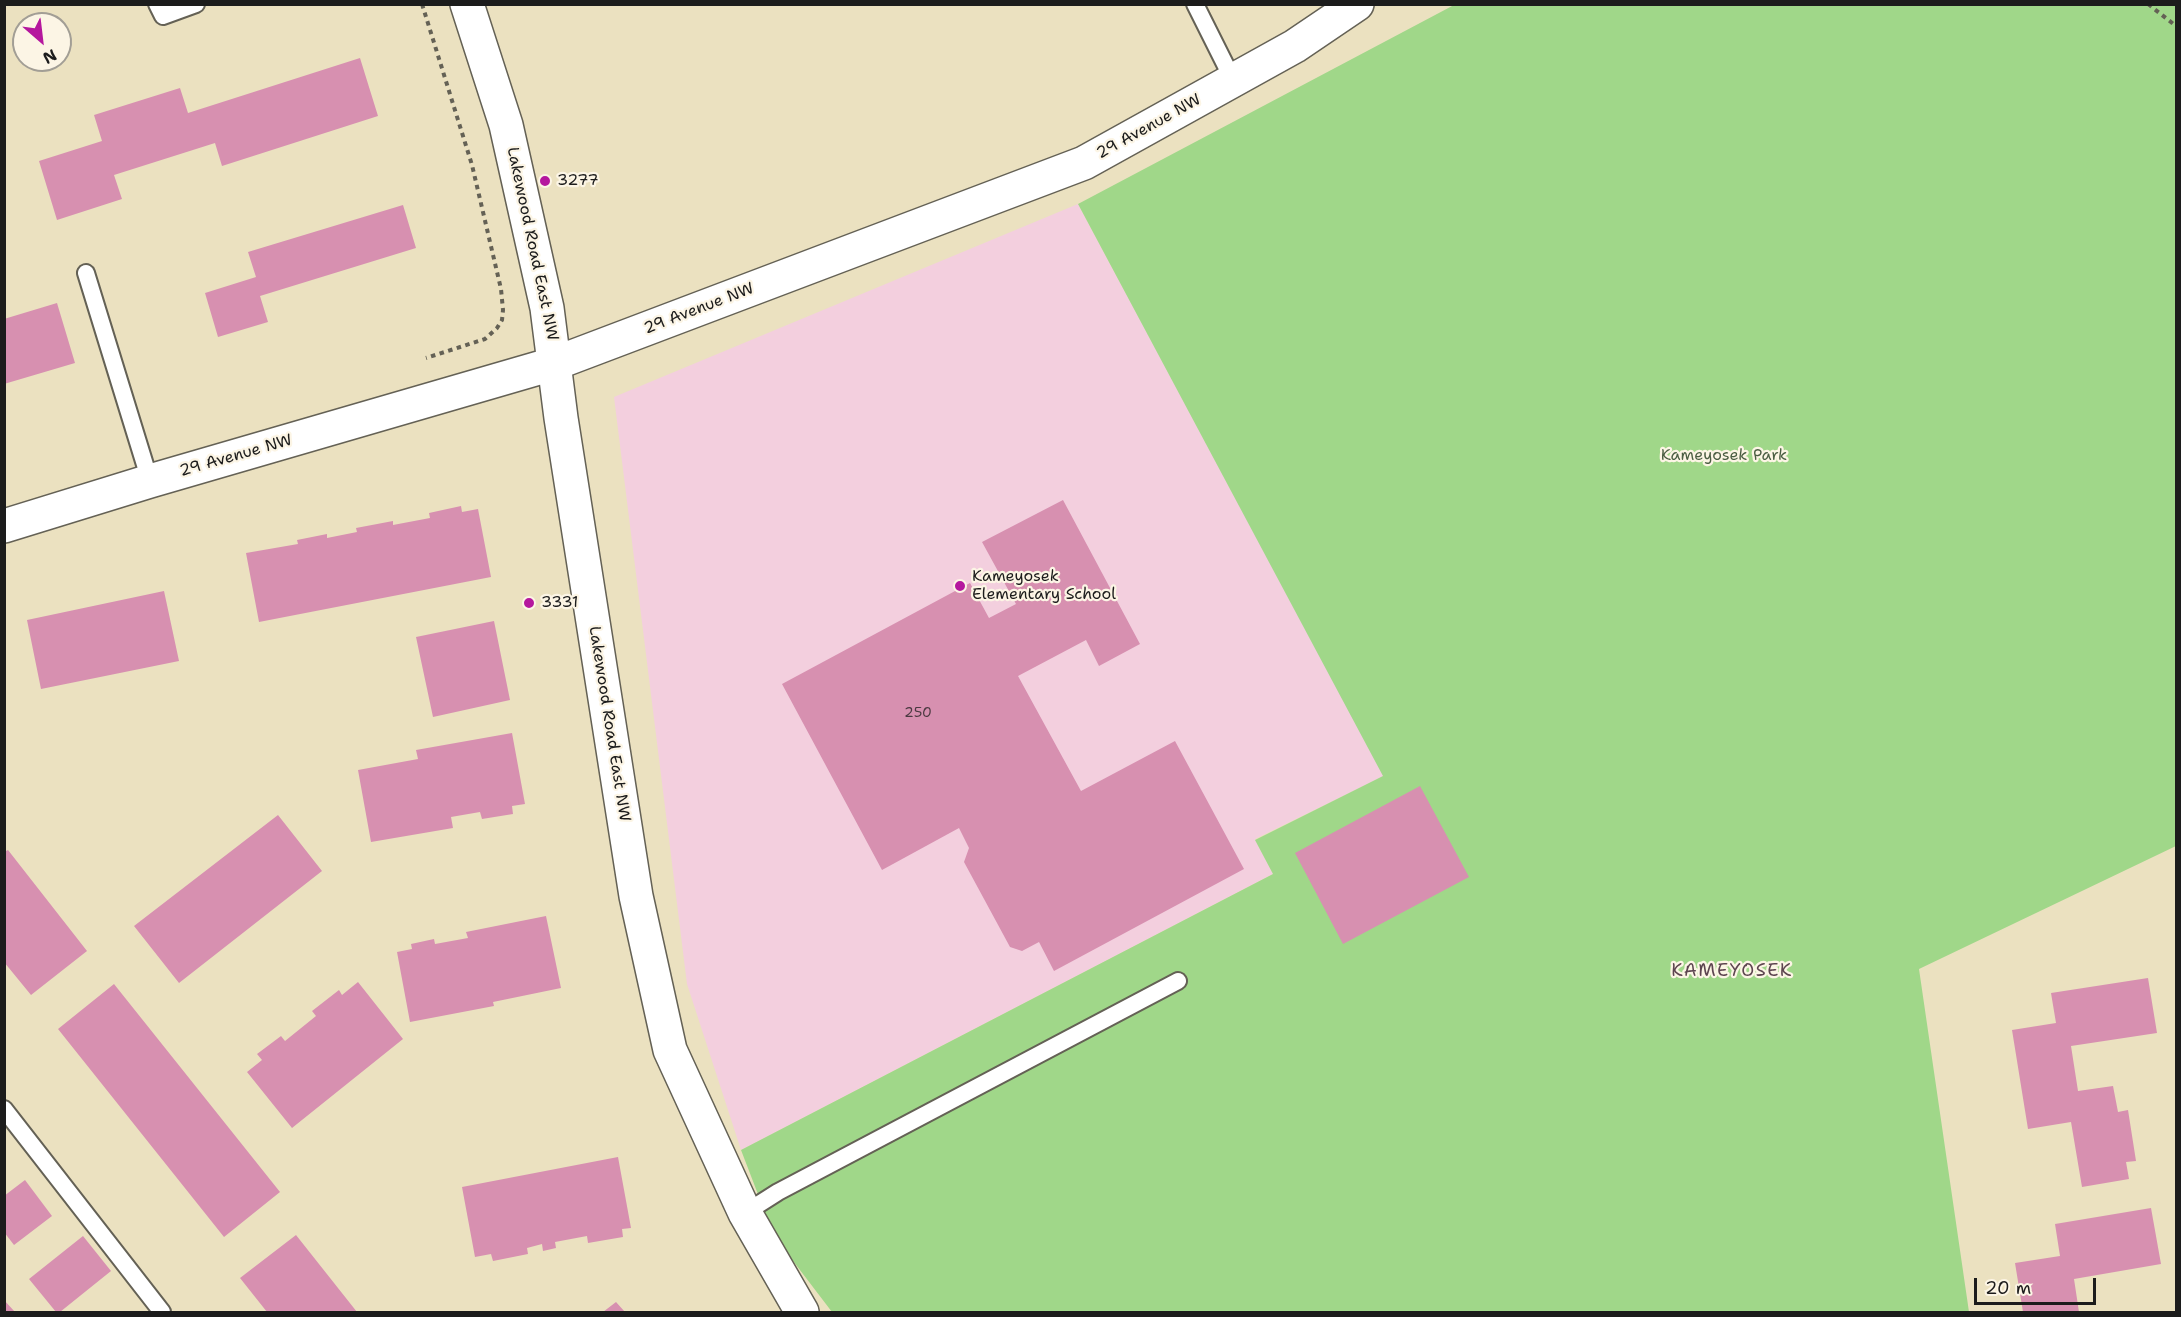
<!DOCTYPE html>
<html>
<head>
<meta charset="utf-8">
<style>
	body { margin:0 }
	#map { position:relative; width:2181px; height:1317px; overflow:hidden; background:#ebe1c0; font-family:"Shantell Sans",sans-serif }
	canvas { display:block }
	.frame { position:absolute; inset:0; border:6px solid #1c1c1c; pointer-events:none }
	.north { position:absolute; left:12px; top:12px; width:60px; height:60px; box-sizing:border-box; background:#fcf5e5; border:2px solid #a29e95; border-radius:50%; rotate:152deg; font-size:16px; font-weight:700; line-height:24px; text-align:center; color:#1c1c1c }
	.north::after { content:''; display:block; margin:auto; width:21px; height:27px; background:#b5179e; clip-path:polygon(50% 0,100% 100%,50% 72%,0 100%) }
	.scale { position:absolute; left:1974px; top:1278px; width:122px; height:27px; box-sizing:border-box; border:3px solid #1c1c1c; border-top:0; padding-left:8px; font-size:18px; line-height:21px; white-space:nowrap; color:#1c1c1c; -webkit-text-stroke:4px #fcf5e5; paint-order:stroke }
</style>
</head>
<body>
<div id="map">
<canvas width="2181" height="1317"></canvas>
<div class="frame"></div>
<div class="north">N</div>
<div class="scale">20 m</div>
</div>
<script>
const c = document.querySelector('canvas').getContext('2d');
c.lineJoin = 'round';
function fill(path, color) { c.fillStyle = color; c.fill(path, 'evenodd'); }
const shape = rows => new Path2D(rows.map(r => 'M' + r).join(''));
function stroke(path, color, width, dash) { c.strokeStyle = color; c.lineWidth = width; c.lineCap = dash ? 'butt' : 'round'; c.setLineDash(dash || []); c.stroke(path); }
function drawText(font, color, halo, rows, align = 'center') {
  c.font = font + ' "Shantell Sans",sans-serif'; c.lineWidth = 4.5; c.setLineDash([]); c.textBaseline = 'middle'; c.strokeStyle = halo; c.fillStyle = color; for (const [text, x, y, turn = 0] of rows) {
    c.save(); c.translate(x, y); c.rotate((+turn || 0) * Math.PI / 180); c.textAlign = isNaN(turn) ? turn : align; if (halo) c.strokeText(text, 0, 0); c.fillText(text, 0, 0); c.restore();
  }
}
fill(shape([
	[1078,204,1384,776,1255,839,1273,874,741,1150,687,984,614,397]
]), '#f3cfde');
fill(shape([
	[1454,5,2176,5,2176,846,1919,969,1969,1312,832,1312,774,1236,741,1150,1273,874,1255,840,1383,776,1078,204]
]), '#a0d789');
fill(shape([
	[360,58,378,116,222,166,215,143,114,175,122,199,57,220,39,161,102,141,94,115,180,88,188,113],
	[403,205,416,248,260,296,268,322,218,337,205,293,256,277,248,252],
	[57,303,75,363,4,384,4,319],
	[1063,500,1140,644,1099,666,1086,640,1018,676,1081,791,1175,741,1244,869,1054,971,1039,942,1022,951,1010,947,964,862,969,848,959,828,882,870,782,684,970,583,989,618,1016,604,982,542],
	[461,506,462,512,478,509,491,577,259,622,246,553,298,544,297,540,327,534,327,538,357,532,356,528,393,521,393,525,430,518,429,513],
	[164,591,179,661,41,689,27,620],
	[494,621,510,700,433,717,416,637],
	[512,733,525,804,512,806,513,814,482,819,480,812,451,817,453,828,371,842,358,770,418,759,416,750],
	[1420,786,1469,877,1343,944,1295,853],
	[278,815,322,871,179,983,134,926],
	[8,850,87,951,31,995,4,962,4,852],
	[546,916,561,988,493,1002,494,1006,410,1022,397,952,412,949,411,944,434,939,435,944,468,938,466,932],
	[2148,978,2157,1033,2071,1046,2078,1091,2113,1086,2118,1112,2128,1110,2136,1161,2126,1162,2129,1179,2082,1187,2071,1122,2028,1129,2012,1030,2056,1023,2051,993],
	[358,982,403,1039,292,1128,247,1072,262,1060,257,1054,281,1036,285,1041,316,1016,312,1011,339,990,342,995],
	[114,984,280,1192,224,1237,58,1029],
	[618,1157,631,1228,622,1229,623,1237,588,1243,587,1236,555,1242,556,1248,543,1251,542,1244,527,1248,528,1254,493,1261,491,1254,475,1257,462,1187],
	[25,1180,52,1216,14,1245,4,1232,4,1196],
	[2151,1208,2161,1264,2074,1279,2079,1312,2023,1312,2015,1263,2060,1256,2055,1224],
	[296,1235,357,1312,267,1312,240,1278],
	[83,1236,111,1271,60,1312,56,1312,29,1279],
	[4,1300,15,1312,4,1312],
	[616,1302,625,1312,603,1312]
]), '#d790b0');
const service = shape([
	[157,4,163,16,196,4],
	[1195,4,1233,80],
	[86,273,150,481],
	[4,1109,162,1312],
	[745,1213,778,1192,1178,981]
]);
const minor = shape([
	[4,526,150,481,556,363]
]);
const tertiary = shape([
	[467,4,506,125,547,308,561,418,636,896,670,1050,745,1213,802,1312],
	[556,363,1084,163,1295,46,1357,4]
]);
stroke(service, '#646155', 20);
stroke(minor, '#646155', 36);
stroke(tertiary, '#646155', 36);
stroke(shape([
	[422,4,472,165,501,289,503,310,502,320,497,328,485,339,426,358],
	[2148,4,2176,26]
]), '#646155', 4, [4.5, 4.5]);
stroke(service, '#fff', 16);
stroke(minor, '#fff', 33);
stroke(tertiary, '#fff', 33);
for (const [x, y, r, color] of [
	[545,181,6,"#b5179e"],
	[960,586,6,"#b5179e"],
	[529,603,6,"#b5179e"]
]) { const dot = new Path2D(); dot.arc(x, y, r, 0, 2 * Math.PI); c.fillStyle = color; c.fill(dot); stroke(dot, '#fcf5e5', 2); }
drawText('14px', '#4b3941', null, [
	["250",918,713]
]);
drawText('16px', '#1c1c1c', '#fcf5e5', [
	["29 Avenue NW",1149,127,-29],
	["Lakewood Road East NW",532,244,78],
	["29 Avenue NW",699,309,-21],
	["29 Avenue NW",236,456,-16],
	["Lakewood Road East NW",609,724,81]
]);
drawText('16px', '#1c1c1c', '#fcf5e5', [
	["3277",557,181],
	["Kameyosek",972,577],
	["Elementary School",972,595],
	["3331",541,603]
], 'left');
drawText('16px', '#4a5d42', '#fcf5e5', [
	["Kameyosek Park",1724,456]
]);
c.letterSpacing = '1.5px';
drawText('18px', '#5d4550', '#fcf5e5', [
	["KAMEYOSEK",1732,971]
]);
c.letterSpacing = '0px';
</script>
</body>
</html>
